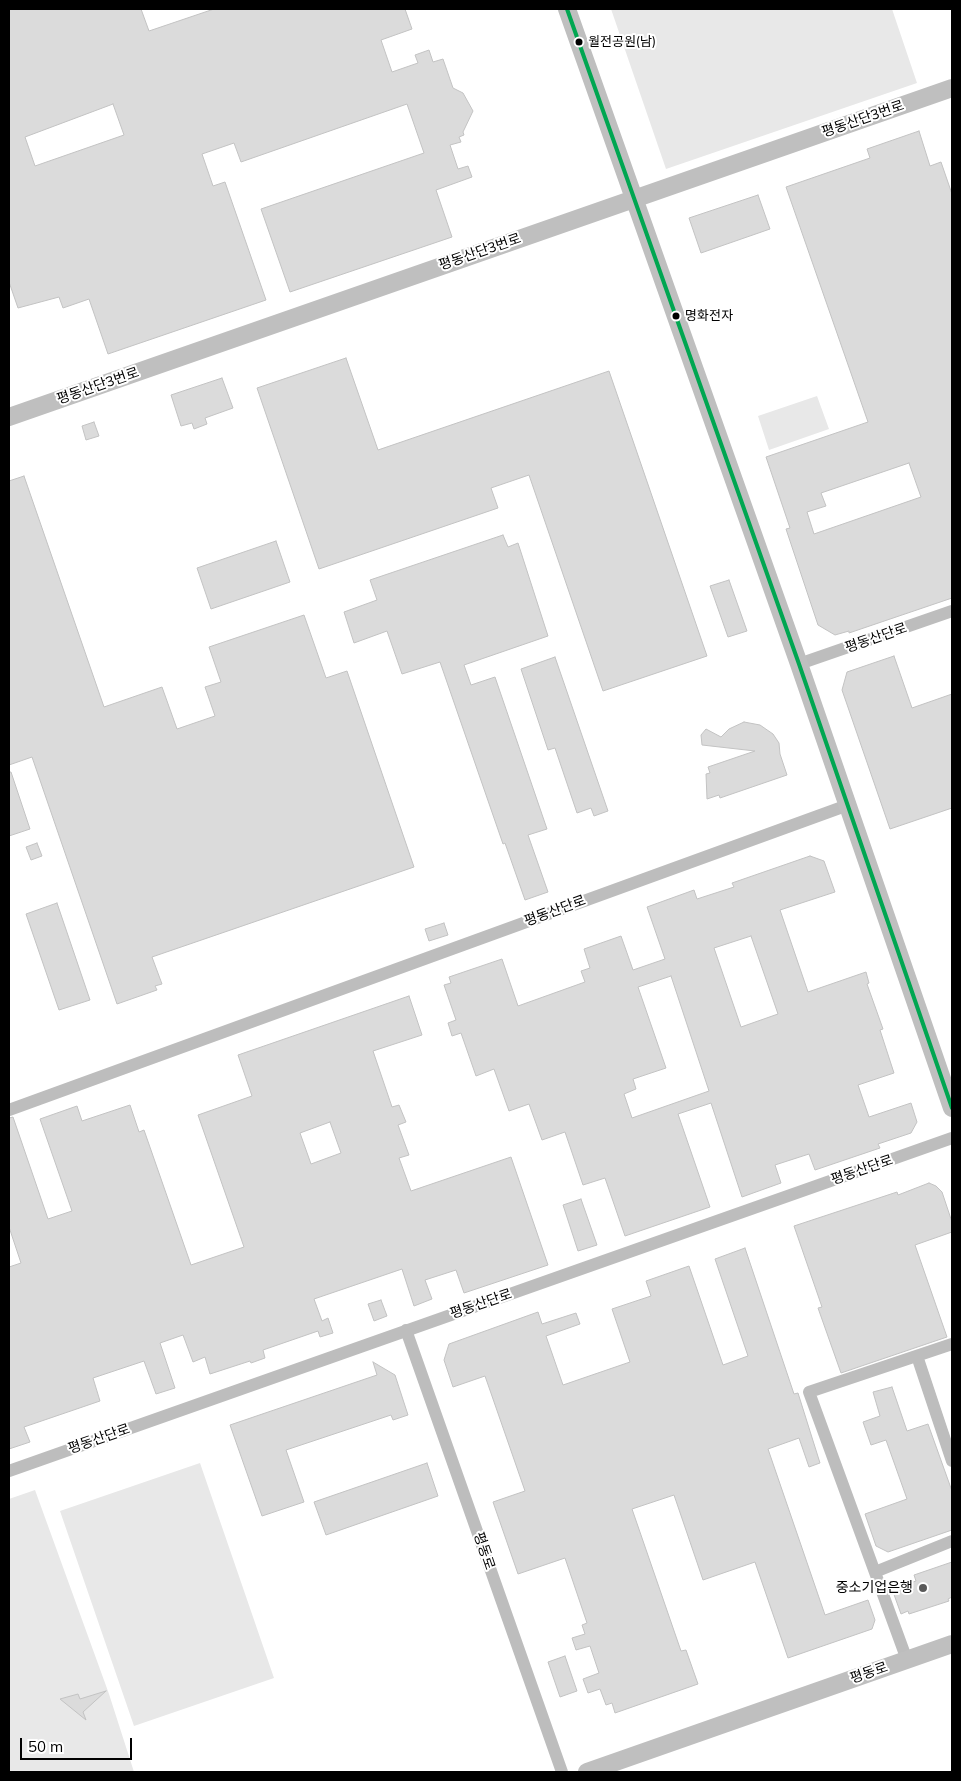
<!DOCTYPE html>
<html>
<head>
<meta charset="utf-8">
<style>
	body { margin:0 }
	#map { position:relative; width:961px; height:1781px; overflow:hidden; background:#fff; font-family:Mulish,sans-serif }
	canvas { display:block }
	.frame { position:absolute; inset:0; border:10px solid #000; pointer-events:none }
	.scale { position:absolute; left:20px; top:1738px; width:112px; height:22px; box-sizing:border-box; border:2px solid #000; border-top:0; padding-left:6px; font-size:15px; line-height:18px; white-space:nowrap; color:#000; -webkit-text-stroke:4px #fff; paint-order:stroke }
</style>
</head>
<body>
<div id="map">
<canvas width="961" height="1781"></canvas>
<div class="frame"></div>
<div class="scale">50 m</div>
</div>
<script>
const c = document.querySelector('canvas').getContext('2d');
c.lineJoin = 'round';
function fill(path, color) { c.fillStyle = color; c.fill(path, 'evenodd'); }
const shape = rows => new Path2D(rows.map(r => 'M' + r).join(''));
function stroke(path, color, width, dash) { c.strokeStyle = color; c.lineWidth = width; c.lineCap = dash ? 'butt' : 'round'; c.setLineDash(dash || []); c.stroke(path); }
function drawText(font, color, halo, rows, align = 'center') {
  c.font = font + ' Mulish,"Noto Sans KR",sans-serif'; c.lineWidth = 4; c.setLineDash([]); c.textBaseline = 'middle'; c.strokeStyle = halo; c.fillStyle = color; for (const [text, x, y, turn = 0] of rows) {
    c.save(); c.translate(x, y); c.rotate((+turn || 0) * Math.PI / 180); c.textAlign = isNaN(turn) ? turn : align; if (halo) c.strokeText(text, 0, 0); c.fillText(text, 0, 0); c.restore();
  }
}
fill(shape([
	[611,9,892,9,917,83,666,169],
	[817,396,829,429,769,450,758,416],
	[200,1463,274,1678,134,1726,60,1511],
	[35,1490,109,1694,134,1772,9,1772,9,1499]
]), '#e8e8e8');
const building = shape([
	[9,9,141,9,149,31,214,9,405,9,412,29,381,40,392,72,418,63,415,55,429,50,433,62,443,59,453,88,463,93,473,111,463,132,464,135,459,137,461,142,450,145,458,169,468,166,472,177,436,190,452,237,290,292,261,209,424,153,407,104,241,162,234,143,202,154,213,186,225,182,266,300,108,354,89,299,63,308,59,297,18,308,9,282,9,9],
	[113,104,124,135,35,166,25,137,113,104],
	[919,131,930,166,941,162,952,194,952,598,849,633,849,631,835,635,818,625,786,529,790,528,766,457,868,422,786,187,870,158,867,149,919,131],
	[909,463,921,497,814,534,807,512,826,506,821,493,909,463],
	[758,195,770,229,701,253,689,218,758,195],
	[346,358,378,450,609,371,707,656,603,691,529,475,491,488,498,508,319,569,257,388,346,358],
	[222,378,233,408,205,418,207,424,194,429,192,423,181,426,171,395,222,378],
	[94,422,99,436,86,440,82,426,94,422],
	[24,476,104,707,162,687,177,729,215,716,205,687,221,682,209,647,304,615,326,678,347,671,414,867,152,957,162,984,155,986,157,990,117,1004,32,757,9,765,9,481,24,476],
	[503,535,508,547,518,543,548,636,464,665,471,685,495,677,547,829,528,835,548,892,525,900,505,843,503,844,440,662,402,674,387,631,354,643,344,612,377,600,370,580,503,535],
	[276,541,290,582,211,609,197,568,276,541],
	[729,580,747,631,728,637,710,586,729,580],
	[894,656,912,708,952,694,952,808,890,829,842,690,847,672,894,656],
	[555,657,608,811,594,816,591,808,577,813,555,748,548,750,521,669,555,657],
	[744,722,760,725,773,734,779,743,780,754,787,775,720,798,719,795,707,799,706,774,710,773,708,767,755,751,702,745,701,735,706,729,721,737,729,729,744,722],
	[9,772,11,772,30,829,9,836,9,772],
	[37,843,42,856,31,860,26,847,37,843],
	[810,856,824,861,835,892,780,910,808,992,866,972,869,983,867,984,883,1029,880,1030,894,1073,858,1085,869,1117,911,1103,917,1122,911,1133,878,1144,880,1148,815,1170,809,1154,775,1165,781,1183,742,1197,711,1103,678,1114,710,1207,625,1236,605,1178,583,1185,565,1132,542,1140,529,1104,509,1111,494,1069,476,1076,461,1033,452,1036,448,1023,456,1020,444,985,451,983,449,977,502,959,518,1006,585,982,581,971,590,968,584,949,621,936,633,970,665,959,647,907,694,890,697,899,734,887,732,883,810,856],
	[751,936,778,1014,741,1027,714,948,751,936],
	[671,976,709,1091,632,1118,624,1094,636,1089,633,1079,666,1068,638,987,671,976],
	[57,903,90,1000,59,1010,26,914,57,903],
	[444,923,448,935,429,941,425,929,444,923],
	[409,996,422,1035,373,1051,392,1107,399,1105,406,1122,398,1125,409,1155,399,1158,411,1191,511,1157,548,1265,464,1293,456,1270,425,1280,432,1299,414,1306,402,1269,314,1299,322,1321,328,1318,333,1333,320,1337,318,1331,263,1350,265,1358,251,1363,250,1361,210,1374,205,1357,193,1362,183,1335,160,1343,175,1388,156,1394,144,1361,93,1378,100,1401,24,1427,30,1442,9,1449,9,1267,21,1263,9,1227,9,1118,13,1117,48,1219,72,1211,40,1119,77,1106,82,1121,130,1105,139,1132,144,1130,191,1265,244,1247,198,1115,252,1096,238,1055,409,996],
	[330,1122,341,1153,311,1164,300,1133,330,1122],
	[929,1183,936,1186,942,1192,952,1222,952,1232,915,1245,947,1337,841,1373,818,1308,822,1307,794,1226,897,1192,898,1195,929,1183],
	[581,1199,597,1245,578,1251,563,1205,581,1199],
	[745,1248,794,1394,798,1393,820,1463,809,1467,799,1438,768,1449,825,1615,868,1600,875,1620,872,1629,788,1658,755,1562,703,1580,674,1495,632,1509,681,1651,686,1650,698,1684,615,1713,612,1703,606,1705,600,1689,588,1693,583,1679,599,1673,590,1646,576,1650,572,1638,585,1634,582,1625,587,1623,565,1558,518,1574,493,1502,525,1491,485,1376,453,1387,444,1360,449,1344,538,1312,542,1324,576,1313,580,1324,546,1336,563,1385,630,1362,612,1309,651,1296,646,1281,689,1266,723,1365,748,1356,715,1259,745,1248],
	[381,1300,387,1316,374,1321,368,1304,381,1300],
	[373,1362,395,1375,408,1415,393,1420,391,1415,286,1450,304,1502,262,1516,230,1425,377,1375,373,1362],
	[892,1387,907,1431,928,1424,952,1491,952,1530,888,1552,876,1546,865,1514,907,1499,886,1440,871,1445,863,1422,880,1416,873,1392,892,1387],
	[427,1463,438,1496,326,1535,314,1502,427,1463],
	[952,1562,952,1597,948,1599,949,1601,909,1614,908,1611,901,1614,892,1589,916,1581,914,1575,952,1562],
	[565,1656,577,1691,560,1697,548,1662,565,1656],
	[106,1691,83,1712,86,1720,60,1699,78,1694,80,1699,106,1691]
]);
fill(building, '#dbdbdb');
stroke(building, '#c3c3c3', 1);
stroke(shape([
	[799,664,952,611],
	[9,1110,848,805],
	[406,1330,562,1772],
	[917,1356,952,1461],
	[9,1471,952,1138],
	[875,1572,952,1541],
	[907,1660,809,1392,952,1344]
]), '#bdbdbd', 12);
stroke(shape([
	[567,9,799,664,952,1108],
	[9,417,952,88],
	[587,1772,952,1644]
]), '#bfbfbf', 18);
stroke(shape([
	[567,9,799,664,952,1108]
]), '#00a651', 4);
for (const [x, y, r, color] of [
	[579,42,4.5,"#000"],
	[676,316,4.5,"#000"],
	[923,1588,5,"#595959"]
]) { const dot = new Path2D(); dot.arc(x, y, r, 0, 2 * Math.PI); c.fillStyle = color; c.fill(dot); stroke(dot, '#fff', 2); }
drawText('13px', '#000', '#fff', [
	["월전공원(남)",588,42],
	["명화전자",685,316]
], 'left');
drawText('14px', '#000', '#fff', [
	["평동산단3번로",863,119,-19],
	["평동산단3번로",480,252,-19],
	["평동산단3번로",98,386,-19],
	["평동산단로",876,638,-19],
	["평동산단로",555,911,-20],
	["평동산단로",862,1170,-19],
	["평동산단로",481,1304,-19],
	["평동산단로",99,1439,-19],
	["평동로",484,1551,71],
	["평동로",869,1673,-19]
]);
drawText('14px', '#000', '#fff', [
	["중소기업은행",913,1588]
], 'right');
</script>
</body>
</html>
